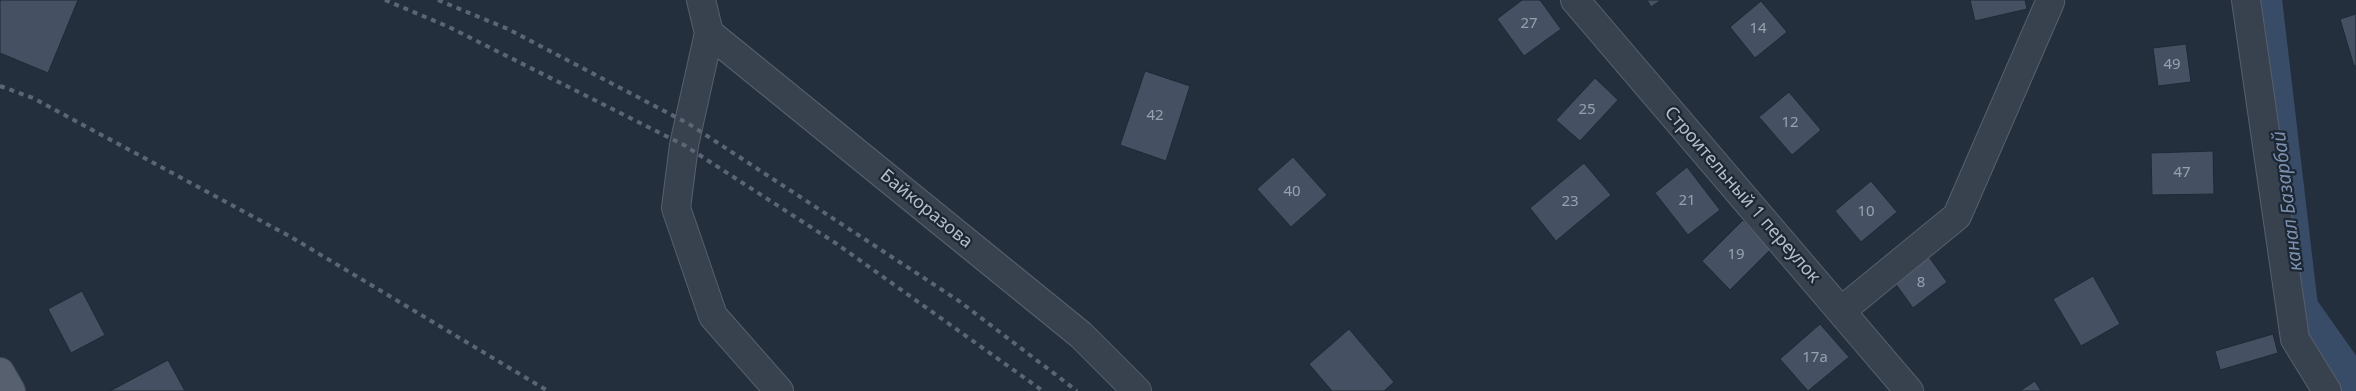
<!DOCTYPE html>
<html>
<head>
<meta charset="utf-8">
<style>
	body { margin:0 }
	canvas { display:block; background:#242f3e }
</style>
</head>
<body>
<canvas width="2356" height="391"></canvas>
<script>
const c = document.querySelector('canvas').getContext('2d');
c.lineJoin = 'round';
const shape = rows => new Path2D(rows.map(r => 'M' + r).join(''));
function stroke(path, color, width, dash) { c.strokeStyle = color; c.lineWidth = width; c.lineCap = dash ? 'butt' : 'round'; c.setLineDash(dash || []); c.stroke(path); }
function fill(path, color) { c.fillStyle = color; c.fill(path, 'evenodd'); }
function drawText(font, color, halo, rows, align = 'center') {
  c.font = font + ' "Noto Sans",sans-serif'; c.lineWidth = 4.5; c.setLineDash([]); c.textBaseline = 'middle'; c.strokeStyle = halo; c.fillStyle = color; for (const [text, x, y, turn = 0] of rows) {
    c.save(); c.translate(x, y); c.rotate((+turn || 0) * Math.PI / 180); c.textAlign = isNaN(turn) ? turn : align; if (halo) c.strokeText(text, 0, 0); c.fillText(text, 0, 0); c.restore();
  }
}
stroke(shape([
	[2265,0,2301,307,2356,385]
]), '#394c67', 34);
const building = shape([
	[0,0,78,0,48,73,0,53,0,0],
	[1522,0,1540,0,1561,29,1524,56,1497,19,1522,0],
	[1647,0,1661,0,1651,7,1647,0],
	[1970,0,2025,0,2027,9,1975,21,1970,0],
	[1761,1,1787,32,1755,58,1730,27,1761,1],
	[2356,14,2356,65,2354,66,2340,19,2356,14],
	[2186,44,2191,82,2158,86,2153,48,2186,44],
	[1145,71,1190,86,1166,161,1120,145,1145,71],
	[1595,78,1618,100,1580,141,1556,120,1595,78],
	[1789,92,1821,130,1792,155,1759,117,1789,92],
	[2213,151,2214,194,2152,195,2151,153,2213,151],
	[1293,157,1327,195,1291,227,1257,189,1293,157],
	[1584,163,1611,195,1556,241,1530,208,1584,163],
	[1687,167,1720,210,1688,235,1655,193,1687,167],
	[1871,181,1897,212,1861,242,1835,211,1871,181],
	[1743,220,1771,249,1730,290,1702,261,1743,220],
	[1929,257,1947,282,1913,308,1895,283,1929,257],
	[2093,276,2120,324,2081,346,2053,299,2093,276],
	[82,291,105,335,71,353,48,309,82,291],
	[1820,324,1849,357,1808,391,1780,359,1820,324],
	[1349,329,1394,382,1384,391,1332,391,1309,364,1349,329],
	[2273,334,2278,353,2220,370,2215,351,2273,334],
	[168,360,185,391,110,391,168,360],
	[2035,381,2041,391,2020,391,2035,381]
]);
fill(building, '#455162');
stroke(building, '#1f2835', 1);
const minor = shape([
	[701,0,709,33,684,145,676,208,713,316,779,391],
	[1575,0,1909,391],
	[2246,0,2295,339,2327,391],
	[709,33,1081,335,1137,391],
	[1841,311,1957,216,2050,2]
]);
const major = shape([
	[0,372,11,391]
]);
stroke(minor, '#565f6c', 30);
stroke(major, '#414a57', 30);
stroke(minor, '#38414e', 28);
stroke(major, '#56606e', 28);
stroke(shape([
	[385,0,449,27,684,145,837,244,1043,391],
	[438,0,508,29,689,124,959,301,1077,391],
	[0,86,33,98,291,237,548,391]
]), '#5a6575', 4, [5, 5]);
drawText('15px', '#98a1af', null, [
	["27",1529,24],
	["14",1758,29],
	["49",2172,65],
	["25",1587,110],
	["42",1155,116],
	["12",1790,123],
	["47",2182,173],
	["40",1292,192],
	["21",1687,201],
	["23",1570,202],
	["10",1866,212],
	["19",1736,255],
	["8",1921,283],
	["17а",1815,358]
]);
drawText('18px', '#b4bcc9', '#1d2633', [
	["Строительный 1 переулок",1742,195,49],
	["Байкоразова",926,209,39]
]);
drawText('italic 19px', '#7c92b1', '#1d2633', [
	["канал Базарбай",2288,201,-97]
]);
</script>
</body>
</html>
